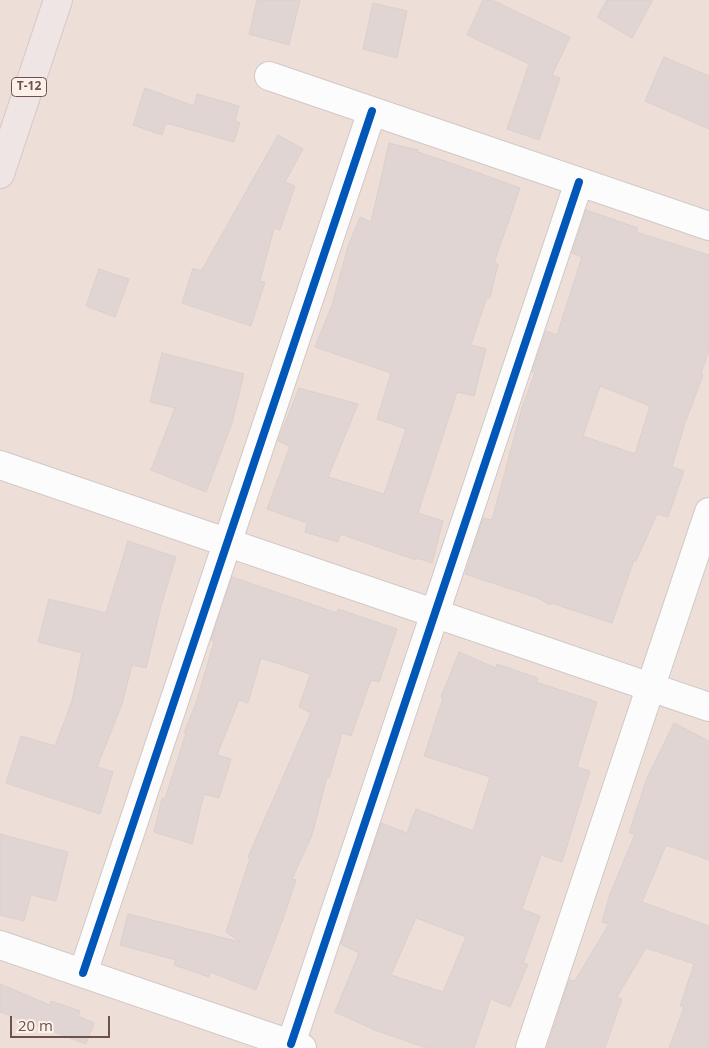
<!DOCTYPE html>
<html>
<head>
<meta charset="utf-8">
<style>
	body { margin:0 }
	#map { position:relative; width:709px; height:1048px; overflow:hidden; background:#f4edea; font-family:"Open Sans",sans-serif }
	canvas { display:block }
	.scale { position:absolute; left:10px; top:1016px; width:100px; height:22px; box-sizing:border-box; border:2px solid #6e514d; border-top:0; padding-left:6px; font-size:15px; line-height:18px; white-space:nowrap; color:#6e514d; -webkit-text-stroke:4px #fcf1ea; paint-order:stroke }
</style>
</head>
<body>
<div id="map">
<canvas width="709" height="1048"></canvas>
<div class="scale">20 m</div>
</div>
<script>
const c = document.querySelector('canvas').getContext('2d');
c.lineJoin = 'round';
function fill(path, color) { c.fillStyle = color; c.fill(path, 'evenodd'); }
const shape = rows => new Path2D(rows.map(r => 'M' + r).join(''));
function stroke(path, color, width, dash) { c.strokeStyle = color; c.lineWidth = width; c.lineCap = dash ? 'butt' : 'round'; c.setLineDash(dash || []); c.stroke(path); }
function drawText(font, color, halo, rows, align = 'center') {
  c.font = font + ' "Open Sans",sans-serif'; c.lineWidth = 4; c.setLineDash([]); c.textBaseline = 'middle'; c.strokeStyle = halo; c.fillStyle = color; for (const [text, x, y, turn = 0] of rows) {
    c.save(); c.translate(x, y); c.rotate((+turn || 0) * Math.PI / 180); c.textAlign = isNaN(turn) ? turn : align; if (halo) c.strokeText(text, 0, 0); c.fillText(text, 0, 0); c.restore();
  }
}
fill(shape([
	[0,0,709,0,709,1048,0,1048]
]), '#edded8');
const building = shape([
	[257,0,300,0,289,45,249,34,257,0],
	[483,0,492,0,570,37,552,75,560,78,539,140,507,129,529,64,467,35,483,0],
	[607,0,653,0,632,38,597,17,607,0],
	[373,3,407,11,397,58,363,49,373,3],
	[664,57,709,76,709,129,645,101,664,57],
	[145,88,194,106,197,94,239,106,235,121,240,123,234,142,166,123,162,135,133,125,145,88],
	[278,135,303,149,285,182,295,186,280,230,274,228,260,281,265,282,251,326,182,303,193,268,201,271,206,263,207,263,208,259,278,135],
	[389,143,418,150,418,152,454,164,520,188,494,263,498,264,490,298,487,297,471,345,486,349,474,396,457,392,418,513,443,521,432,563,417,558,416,560,340,534,338,542,305,532,307,523,267,509,290,446,278,441,299,388,358,404,328,477,384,494,406,429,377,419,391,373,315,347,332,305,348,246,360,217,371,222,389,143],
	[586,210,638,228,636,232,709,255,709,350,701,374,703,375,685,423,672,467,684,471,668,517,657,514,636,561,634,560,612,623,551,603,550,605,538,598,465,574,483,518,492,520,522,408,535,372,532,372,546,331,557,335,582,257,572,253,586,210],
	[600,386,650,406,635,454,583,436,600,386],
	[99,269,129,279,115,317,86,306,99,269],
	[162,353,244,374,232,423,206,492,151,470,175,408,150,402,162,353],
	[128,541,176,557,161,606,146,668,132,665,122,704,97,767,113,772,100,814,6,783,21,736,55,746,72,701,82,653,38,642,49,599,106,613,128,541],
	[232,577,337,613,338,609,397,629,379,682,371,680,351,736,342,733,329,778,327,777,312,835,292,879,296,880,284,916,256,990,210,972,209,977,174,965,176,960,120,945,128,914,240,942,226,932,250,858,248,857,311,713,299,707,310,674,261,658,248,703,239,700,217,755,231,759,219,798,204,794,192,844,154,832,162,798,165,799,186,733,184,732,195,706,214,642,211,640,232,577],
	[459,652,496,668,497,664,538,678,536,682,597,702,577,767,590,771,562,862,541,855,522,909,540,916,523,963,528,964,510,1007,491,999,474,1048,427,1048,377,1031,335,1012,359,953,341,944,355,903,358,897,357,896,381,823,407,833,416,809,473,831,490,777,424,756,443,698,441,697,459,652],
	[416,918,466,937,443,992,391,975,416,918],
	[674,723,709,741,709,860,666,845,642,902,709,926,709,1048,669,1048,684,1007,680,1006,694,964,646,948,617,997,622,999,605,1048,547,1048,569,980,575,981,609,924,602,922,610,894,635,834,629,833,647,778,674,723],
	[0,834,68,852,56,901,31,895,24,921,0,915,0,834],
	[0,984,50,1005,51,1001,80,1011,78,1016,94,1023,86,1044,0,1012,0,984]
]);
fill(building, '#e0d5d2');
stroke(building, '#dcd0cd', 1);
const minor = shape([
	[269,76,709,226],
	[0,465,709,707],
	[0,945,302,1048],
	[83,973,372,111],
	[291,1044,579,182],
	[530,1048,709,512]
]);
const highway = shape([
	[0,174,58,0]
]);
stroke(minor, '#d1c8c5', 30);
stroke(highway, '#d3c9c7', 30);
stroke(minor, '#fdfcfc', 28);
stroke(highway, '#efe5e4', 28);
stroke(shape([
	[83,973,372,111],
	[291,1044,579,182]
]), '#0057b8', 8);
for (const [x, y, w] of [
	[29,87,35]
]) { const box = new Path2D(); box.roundRect(x - w / 2, y - 9.5, w, 19, 4); c.fillStyle = '#fcf1ea'; c.fill(box); stroke(box, '#6e514d', 1); }
drawText('bold 12px', '#6e514d', null, [
	["T-12",29,87]
]);
</script>
</body>
</html>
